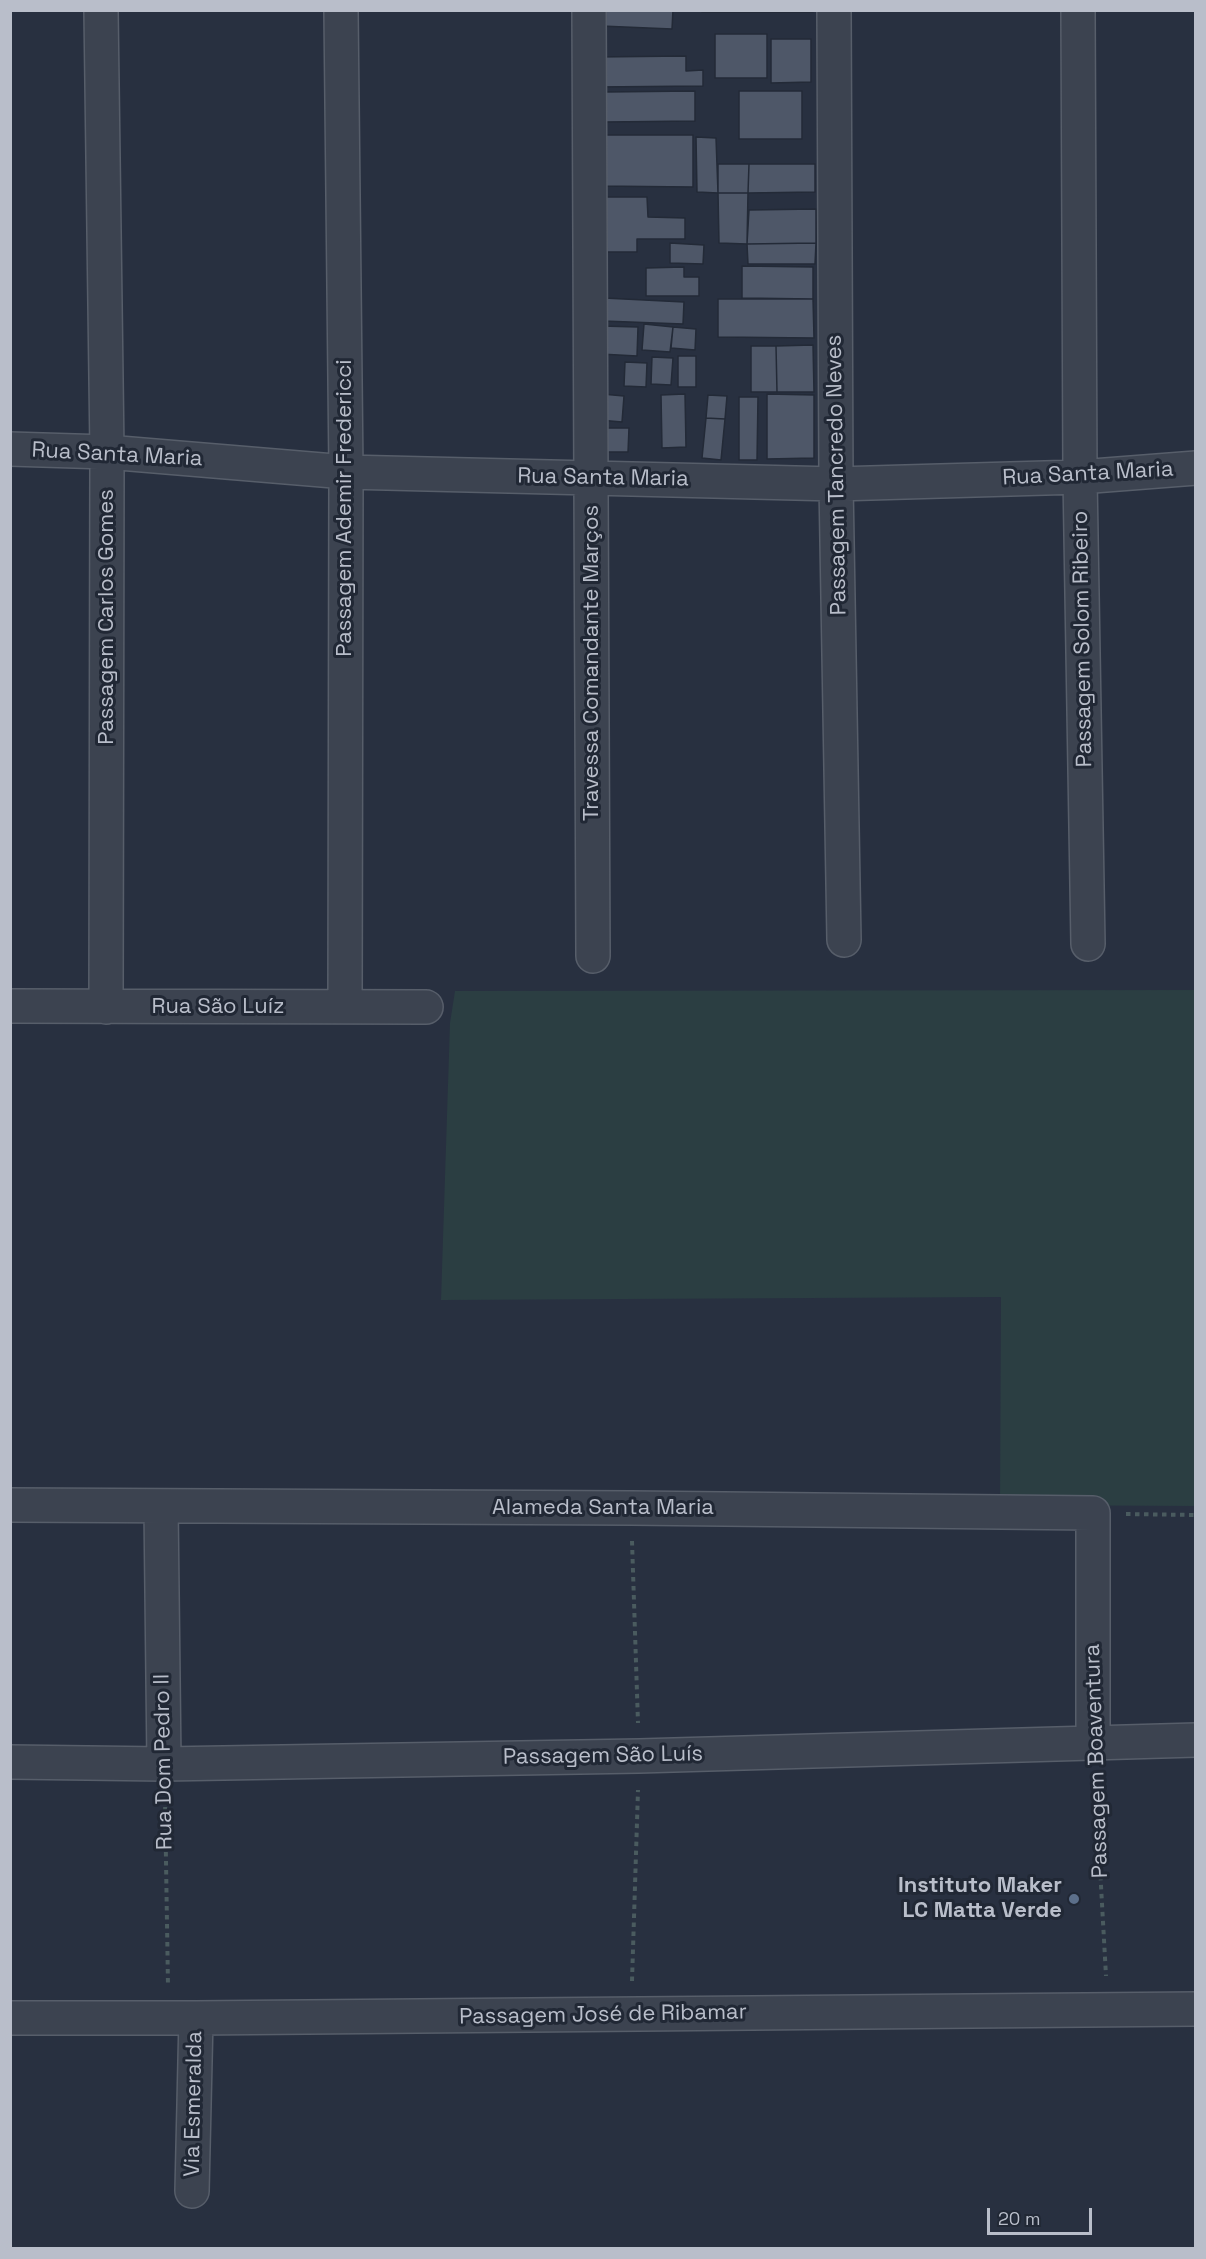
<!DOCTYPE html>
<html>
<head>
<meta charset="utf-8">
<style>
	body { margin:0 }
	#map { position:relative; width:1206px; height:2259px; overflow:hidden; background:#283040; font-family:"Space Grotesk",sans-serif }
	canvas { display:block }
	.frame { position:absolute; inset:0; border:12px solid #b9beca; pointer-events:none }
	.scale { position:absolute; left:987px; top:2208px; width:105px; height:27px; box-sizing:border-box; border:3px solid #b9beca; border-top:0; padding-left:8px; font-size:18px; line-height:21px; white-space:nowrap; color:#b9beca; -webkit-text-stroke:4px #212835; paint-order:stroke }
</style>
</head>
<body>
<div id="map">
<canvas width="1206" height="2259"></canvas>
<div class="frame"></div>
<div class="scale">20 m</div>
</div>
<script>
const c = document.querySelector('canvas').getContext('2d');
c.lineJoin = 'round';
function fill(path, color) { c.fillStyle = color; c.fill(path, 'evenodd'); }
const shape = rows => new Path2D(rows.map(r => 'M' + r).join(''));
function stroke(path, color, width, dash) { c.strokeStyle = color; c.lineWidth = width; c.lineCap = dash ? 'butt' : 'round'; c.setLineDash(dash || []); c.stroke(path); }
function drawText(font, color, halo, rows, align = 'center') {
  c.font = font + ' "Space Grotesk",sans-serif'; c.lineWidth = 6; c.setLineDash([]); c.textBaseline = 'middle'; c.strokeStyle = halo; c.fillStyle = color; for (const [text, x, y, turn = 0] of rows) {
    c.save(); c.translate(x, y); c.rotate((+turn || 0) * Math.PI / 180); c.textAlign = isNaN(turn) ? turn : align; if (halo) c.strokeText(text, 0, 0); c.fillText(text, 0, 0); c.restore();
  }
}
fill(shape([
	[1195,990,1195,1506,1000,1505,1001,1297,441,1300,450,1023,455,991]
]), '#2b3e42');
const building = shape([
	[602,10,673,10,672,29,601,26,602,10],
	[702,10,813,10,813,12,702,12,702,10],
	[715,34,767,34,767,78,715,78,715,34],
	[771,39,811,39,811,82,771,83,771,39],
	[686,56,686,71,703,70,703,86,595,87,595,57,686,56],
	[695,91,695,121,605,122,605,92,695,91],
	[739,91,802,91,802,139,739,139,739,91],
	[597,135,693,135,693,187,597,186,597,135],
	[696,137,716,138,718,193,697,192,696,137],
	[718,164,749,164,748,193,718,193,718,164],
	[749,164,815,164,815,192,748,193,749,164],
	[718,193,748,193,747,244,719,243,718,193],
	[604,197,647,197,648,217,685,218,685,239,637,239,637,252,604,252,604,197],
	[816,209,816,243,747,244,749,210,816,209],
	[670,243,704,245,703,264,670,263,670,243],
	[816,243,815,264,748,264,747,244,816,243],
	[742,266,813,267,813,299,742,298,742,266],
	[684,267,684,277,699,277,699,296,646,296,646,268,684,267],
	[604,298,684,302,683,324,603,321,604,298],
	[718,299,813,299,814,338,718,337,718,299],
	[644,324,673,327,670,352,642,350,644,324],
	[601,326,638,327,637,356,600,354,601,326],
	[673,327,696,329,695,350,671,348,673,327],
	[813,345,814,392,777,392,776,346,813,345],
	[751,346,776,346,777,392,751,392,751,346],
	[678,356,696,356,696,387,678,387,678,356],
	[652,357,673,358,671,385,651,384,652,357],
	[625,362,647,363,646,387,624,386,625,362],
	[602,394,624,396,622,422,599,420,602,394],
	[685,394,686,447,662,448,661,395,685,394],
	[767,394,814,395,814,458,767,459,767,394],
	[708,395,727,396,725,419,706,418,708,395],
	[739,397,758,397,757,460,739,460,739,397],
	[706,418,725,419,721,460,702,458,706,418],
	[605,428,629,428,628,452,604,452,605,428]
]);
fill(building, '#4e5768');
stroke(building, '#232a37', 1.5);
const minor = shape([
	[101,10,107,452,106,1007],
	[341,10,346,472,345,1007],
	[589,10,593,956],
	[834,10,836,484,844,940],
	[1078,10,1080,477,1088,944],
	[10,449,107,452,346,472,836,484,1080,477,1196,468],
	[10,1006,426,1007],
	[10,1505,631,1508,1093,1513,1093,1743],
	[161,1506,164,1764],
	[10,1762,164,1764,639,1756,1196,1740],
	[10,2018,196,2018,1196,2009],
	[192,2191,196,2018]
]);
stroke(minor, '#575e6a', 36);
stroke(shape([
	[1126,1514,1196,1515],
	[632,1541,638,1723],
	[1095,1777,1106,1976],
	[165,1798,168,1986],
	[632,1981,638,1790]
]), '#4a5b5f', 4, [4.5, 4.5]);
stroke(minor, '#3c4350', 33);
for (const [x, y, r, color] of [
	[1074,1899,6,"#5c6f8a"]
]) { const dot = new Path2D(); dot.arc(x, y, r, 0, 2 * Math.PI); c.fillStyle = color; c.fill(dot); stroke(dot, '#212835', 2); }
drawText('22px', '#b9beca', '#212835', [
	["Rua Santa Maria",117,455,3],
	["Rua Santa Maria",1088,474,-3],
	["Passagem Tancredo Neves",837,475,-91],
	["Rua Santa Maria",603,478,1],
	["Passagem Ademir Fredericci",345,508,-90],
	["Passagem Carlos Gomes",107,617,-90],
	["Passagem Solom Ribeiro",1083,639,-91],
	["Travessa Comandante Marços",592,663,-90],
	["Rua São Luíz",218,1007],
	["Alameda Santa Maria",603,1508],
	["Passagem São Luís",603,1756,-1],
	["Passagem Boaventura",1097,1761,-92],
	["Rua Dom Pedro II",164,1762,-91],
	["Passagem José de Ribamar",603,2015,-1],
	["Via Esmeralda",194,2104,-89]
]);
drawText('bold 22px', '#b9beca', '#212835', [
	["Instituto Maker",1062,1886],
	["LC Matta Verde",1062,1911]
], 'right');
</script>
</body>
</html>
